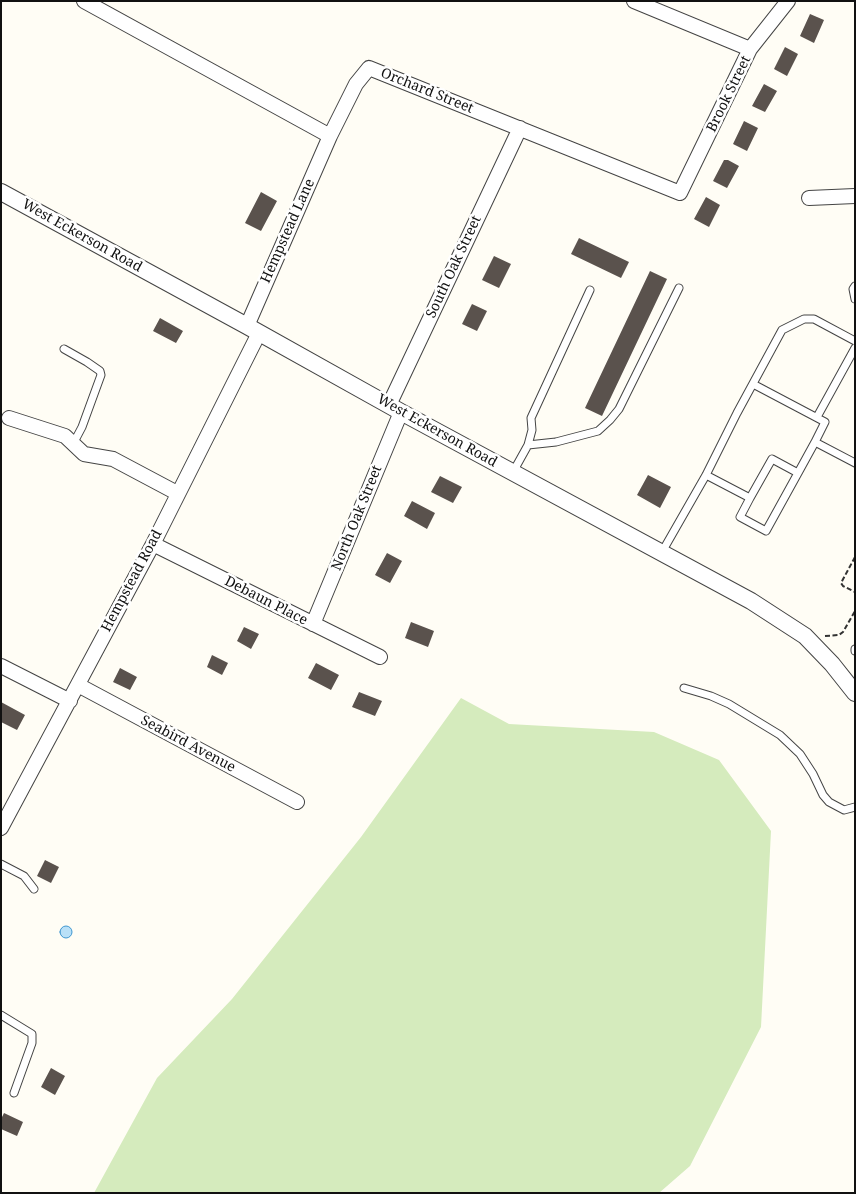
<!DOCTYPE html>
<html>
<head>
<meta charset="utf-8">
<style>
	body { margin:0 }
	#map { position:relative; width:856px; height:1194px; overflow:hidden; background:#fffdf5; font-family:"Noto Serif",serif }
	canvas { display:block }
	.frame { position:absolute; inset:0; border:2px solid #111; pointer-events:none }
</style>
</head>
<body>
<div id="map">
<canvas width="856" height="1194"></canvas>
<div class="frame"></div>
</div>
<script>
const c = document.querySelector('canvas').getContext('2d');
c.lineJoin = 'round';
function fill(path, color) { c.fillStyle = color; c.fill(path, 'evenodd'); }
const shape = rows => new Path2D(rows.map(r => 'M' + r).join(''));
function stroke(path, color, width, dash) { c.strokeStyle = color; c.lineWidth = width; c.lineCap = dash ? 'butt' : 'round'; c.setLineDash(dash || []); c.stroke(path); }
function drawText(font, color, halo, rows, align = 'center') {
  c.font = font + ' "Noto Serif",serif'; c.lineWidth = 5; c.setLineDash([]); c.textBaseline = 'middle'; c.strokeStyle = halo; c.fillStyle = color; for (const [text, x, y, turn = 0] of rows) {
    c.save(); c.translate(x, y); c.rotate((+turn || 0) * Math.PI / 180); c.textAlign = isNaN(turn) ? turn : align; if (halo) c.strokeText(text, 0, 0); c.fillText(text, 0, 0); c.restore();
  }
}
fill(shape([
	[461,698,509,724,654,732,719,760,771,831,761,1027,690,1166,659,1193,94,1193,157,1078,232,999,361,837]
]), '#d5ebbd');
const water = shape([
	'60 932a6 6 0 1 1 12 0a6 6 0 1 1-12 0Z'
]);
fill(water, '#b9e0f7');
stroke(water, '#3f96cf', 1);
fill(shape([
	[810,14,824,20,814,43,800,36],
	[785,47,798,54,787,76,774,69],
	[764,84,777,91,765,112,752,106],
	[744,121,758,128,747,151,733,144],
	[724,160,728,160,739,166,727,188,713,181],
	[261,192,277,201,261,231,245,223],
	[706,197,720,205,709,227,694,219],
	[579,238,629,262,621,278,571,254],
	[494,256,511,264,499,288,482,280],
	[650,271,667,279,602,416,585,408],
	[472,304,487,311,477,331,462,324],
	[160,318,183,331,176,343,153,331],
	[648,475,671,487,660,508,637,495],
	[440,476,462,487,453,503,431,492],
	[412,501,435,513,427,529,404,516],
	[387,553,402,561,390,583,375,575],
	[411,622,434,631,428,647,405,638],
	[244,627,259,634,251,649,237,641],
	[212,655,228,663,222,675,207,667],
	[316,663,339,675,331,690,308,678],
	[120,668,137,677,130,690,113,682],
	[359,692,382,701,375,716,352,707],
	[1,702,25,715,17,730,1,722],
	[45,860,59,867,51,883,37,876],
	[51,1068,65,1076,55,1095,41,1087],
	[4,1113,23,1122,17,1136,1,1129,1,1119]
]), '#5a524d');
const service = shape([
	[855,286,853,289,855,299],
	[64,349,87,362,100,371,101,375,82,427,73,444],
	[753,384,825,422,815,442],
	[817,417,855,348],
	[528,445,532,430,531,418,590,290],
	[513,472,528,445,556,442,598,431,610,420,619,409,679,288],
	[706,475,750,498,772,459,798,473,815,442,855,463],
	[750,498,740,517,766,531,798,473],
	[662,552,706,475,737,413,782,330,804,319,814,319,855,341],
	[855,649,855,651],
	[684,688,711,696,729,704,780,735,800,754,813,774,823,795,829,802,844,810,855,807],
	[1,864,24,876,34,889],
	[1,1015,32,1034,32,1043,14,1093]
]);
const minor = shape([
	[84,1,330,136],
	[634,1,750,49],
	[809,198,855,196],
	[247,326,330,136,356,84,369,68,680,193,750,49,788,1],
	[389,405,520,128],
	[9,418,65,436,84,454,113,459,177,493],
	[153,544,380,657],
	[313,624,401,412],
	[1,666,70,701],
	[78,685,297,802],
	[1,828,153,544,259,333]
]);
const tertiary = shape([
	[1,192,247,326,401,412,751,601,805,636,832,664,855,693]
]);
stroke(service, '#444', 9);
stroke(minor, '#444', 16);
stroke(tertiary, '#444', 18);
stroke(shape([
	[855,557,841,583,843,586,855,592],
	[825,636,839,635,843,632,855,611]
]), '#333', 2, [5, 2.5]);
stroke(service, '#fff', 7);
stroke(minor, '#fff', 14);
stroke(tertiary, '#fff', 16);
drawText('14px', '#111', '#fff', [
	["Orchard Street",427,91,22],
	["Brook Street",729,94,-64],
	["Hempstead Lane",288,231,-66],
	["West Eckerson Road",82,236,29],
	["South Oak Street",454,267,-65],
	["West Eckerson Road",437,431,29],
	["North Oak Street",357,518,-68],
	["Hempstead Road",132,581,-62],
	["Debaun Place",266,601,27],
	["Seabird Avenue",188,744,28]
]);
</script>
</body>
</html>
